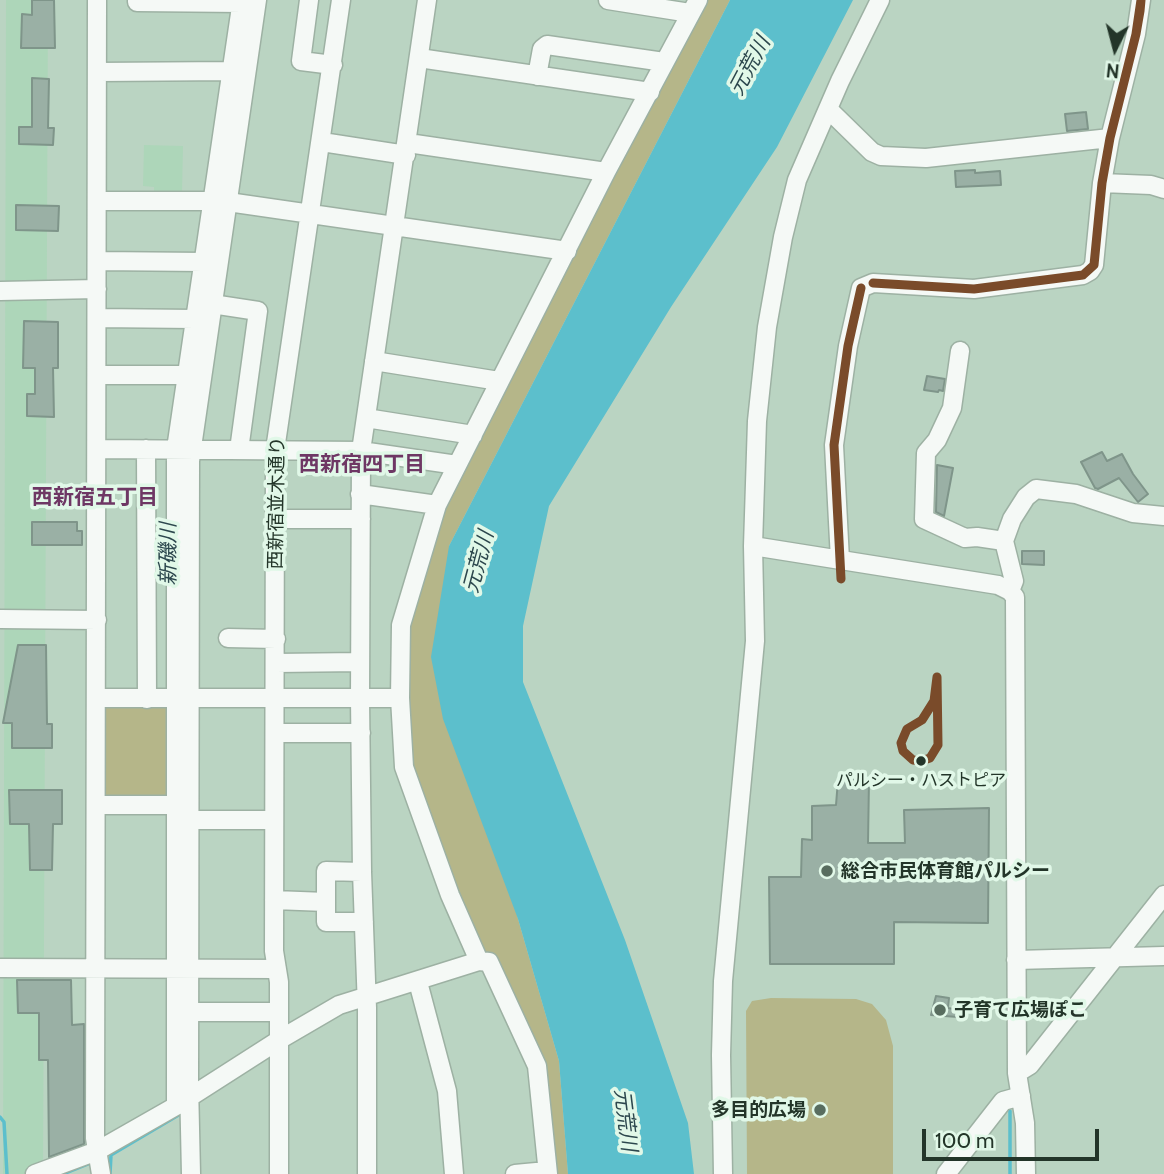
<!DOCTYPE html>
<html>
<head>
<meta charset="utf-8">
<style>
	body { margin:0 }
	#map { position:relative; width:1164px; height:1174px; overflow:hidden; background:#bad4c2; font-family:Cabin,sans-serif }
	canvas { display:block }
	.north { position:absolute; left:1080px; top:14px; width:70px; height:70px; -webkit-text-stroke:5px #e1f8e8; paint-order:stroke; rotate:186deg; font-size:19px; font-weight:700; line-height:28px; text-align:center; color:#233529 }
	.north::after { content:''; display:block; margin:auto; width:24px; height:32px; background:#233529; clip-path:polygon(50% 0,100% 100%,50% 72%,0 100%) }
	.scale { position:absolute; left:922px; top:1129px; width:177px; height:32px; box-sizing:border-box; border:4px solid #233529; border-top:0; padding-left:9px; font-size:21px; line-height:24px; white-space:nowrap; color:#233529; -webkit-text-stroke:5px #e1f8e8; paint-order:stroke }
</style>
</head>
<body>
<div id="map">
<canvas width="1164" height="1174"></canvas>
<div class="north">N</div>
<div class="scale">100 m</div>
</div>
<script>
const c = document.querySelector('canvas').getContext('2d');
c.lineJoin = 'round';
function fill(path, color) { c.fillStyle = color; c.fill(path, 'evenodd'); }
const shape = rows => new Path2D(rows.map(r => 'M' + r).join(''));
function stroke(path, color, width, dash) { c.strokeStyle = color; c.lineWidth = width; c.lineCap = dash ? 'butt' : 'round'; c.setLineDash(dash || []); c.stroke(path); }
function drawText(font, color, halo, rows, align = 'center') {
  c.font = font + ' Cabin,"Noto Sans JP",sans-serif'; c.lineWidth = 7; c.setLineDash([]); c.textBaseline = 'middle'; c.strokeStyle = halo; c.fillStyle = color; for (const [text, x, y, turn = 0] of rows) {
    c.save(); c.translate(x, y); c.rotate((+turn || 0) * Math.PI / 180); c.textAlign = isNaN(turn) ? turn : align; if (halo) c.strokeText(text, 0, 0); c.fillText(text, 0, 0); c.restore();
  }
}
fill(shape([
	[6,0,48,0,43,1174,3,1174],
	[144,145,183,146,182,192,154,191,154,187,143,186]
]), '#add6b9');
fill(shape([
	[702,0,730,0,449,546,518,919,559,1061,568,1174,553,1174,543,1067,481,953,435,839,409,754,405,698,411,617,430,534],
	[104,702,175,702,174,801,102,800],
	[771,998,856,999,872,1004,886,1020,893,1046,893,1174,747,1174,746,1011,752,1001]
]), '#b5b689');
fill(shape([
	[730,0,853,0,777,147,671,307,549,506,523,626,523,682,625,940,688,1123,694,1174,568,1174,559,1061,518,919,443,719,431,657,449,546]
]), '#5cbfcc');
stroke(shape([
	[1010,1111,1010,1174],
	[0,1117,4,1122,7,1174],
	[63,1174,93,1162],
	[110,1174,111,1155,182,1113]
]), '#5cbfcc', 3.5);
const building = shape([
	[32,0,54,0,55,48,21,48,22,14,32,15,32,0],
	[32,78,49,79,48,128,54,128,53,145,19,144,19,127,32,127,32,78],
	[1086,112,1088,129,1067,131,1065,114,1086,112],
	[975,170,975,173,1000,171,1001,185,956,187,955,171,975,170],
	[16,205,59,206,58,231,16,230,16,205],
	[24,321,58,322,58,368,53,368,54,417,27,416,27,394,35,394,35,368,23,368,24,321],
	[927,376,945,379,943,391,939,390,938,392,924,390,927,376],
	[1102,452,1107,461,1122,454,1133,474,1148,494,1138,502,1119,478,1098,489,1095,488,1081,462,1102,452],
	[937,465,953,468,944,516,936,512,937,465],
	[32,522,77,522,77,531,82,531,82,545,32,545,32,522],
	[1022,551,1044,551,1044,565,1022,564,1022,551],
	[18,645,46,645,47,724,52,724,52,748,12,748,12,723,3,723,18,645],
	[838,780,869,780,868,843,905,843,904,810,989,808,988,923,894,922,894,964,770,964,769,877,801,877,802,839,812,840,812,806,836,805,838,780],
	[9,790,62,790,62,824,53,824,52,870,30,870,29,824,10,824,9,790],
	[17,980,71,980,72,1025,84,1024,84,1144,49,1157,48,1060,39,1060,39,1013,18,1013,17,980],
	[936,996,949,998,948,1008,959,1010,958,1017,931,1015,936,996]
]);
fill(building, '#9ab0a5');
stroke(building, '#7f958a', 2);
const minor = shape([
	[97,0,95,1138,101,1174],
	[137,0,137,2,242,3],
	[309,0,301,61,333,65],
	[608,0,690,13],
	[419,58,650,92],
	[98,72,232,71],
	[537,76,542,49,547,45,664,62],
	[828,109,872,152,881,156,926,158,1110,138],
	[322,142,406,155],
	[408,143,606,172],
	[1102,183,1151,185,1164,189],
	[97,201,212,201],
	[228,202,567,251],
	[97,261,204,262],
	[0,291,97,289],
	[212,304,258,311,239,450],
	[97,318,195,319],
	[960,351,952,408,937,440,926,453,924,519,965,538,977,537,1004,541],
	[374,361,499,381],
	[97,375,187,375],
	[366,418,473,435],
	[97,449,361,451,457,465],
	[146,449,147,699],
	[360,494,437,505],
	[276,519,361,519],
	[753,546,998,585,1010,591,1015,597,1017,1073,1025,1123,1026,1174],
	[840,560,834,445,848,346,861,288,873,283,974,289,1083,275,1090,271,1094,265,1102,183,1110,138,1136,34,1141,0],
	[1010,591,1014,581,1004,541,1012,519,1026,497,1036,489,1076,494,1133,513,1164,516],
	[0,619,97,620],
	[228,638,276,639],
	[276,663,360,662],
	[96,698,176,698],
	[190,698,400,698],
	[275,733,361,733],
	[96,805,175,805],
	[190,820,274,820],
	[362,872,326,871,326,922,364,922],
	[274,900,326,902],
	[1016,960,1164,956],
	[479,961,450,895,404,767,400,698,401,625,437,505,606,172,698,0],
	[0,968,277,969],
	[418,982,447,1091,454,1174],
	[189,1012,279,1012],
	[1017,1073,1030,1065,1164,895],
	[176,1106,176,449,242,0],
	[35,1174,97,1151,176,1106,279,1040,339,1005,479,961,489,962,537,1066,548,1174],
	[191,1174,189,1083,190,461,257,0],
	[279,1174,279,982,274,951,275,450,341,0],
	[367,1174,367,1008,362,872,360,699,361,451,427,0],
	[515,1174,547,1171],
	[723,1174,721,1055,723,981,755,641,753,546,757,421,767,327,783,237,797,180,840,81,880,0],
	[946,1174,1003,1101,1021,1096]
]);
stroke(minor, '#9db1a3', 21);
stroke(minor, '#f5f9f6', 18);
stroke(shape([
	[1141,0,1140,11,1136,34,1141,0],
	[1083,275,1094,265,1102,183,1110,138,1136,34],
	[873,283,974,289],
	[873,283,974,289],
	[974,289,1083,275],
	[974,289,1083,275],
	[848,346,861,288],
	[834,445,841,579],
	[834,445,841,579],
	[834,445,848,346],
	[834,445,848,346],
	[937,677,938,745,930,758,921,761,913,760,903,751,901,743,907,729,922,720,934,701,937,677]
]), '#7a4b2a', 9);
for (const [x, y, r, color] of [
	[921,761,6,"#233529"],
	[827,871,7,"#586d5f"],
	[940,1010,7,"#586d5f"],
	[820,1110,7,"#586d5f"]
]) { const dot = new Path2D(); dot.arc(x, y, r, 0, 2 * Math.PI); c.fillStyle = color; c.fill(dot); stroke(dot, '#e1f8e8', 2.5); }
drawText('17px', '#233529', '#e1f8e8', [
	["パルシー・ハストピア",921,781]
]);
drawText('19px', '#233529', '#e1f8e8', [
	["西新宿並木通り",277,503,-89]
]);
drawText('bold 19px', '#233529', '#e1f8e8', [
	["総合市民体育館パルシー",841,871],
	["子育て広場ぽこ",954,1010],
	["多目的広場",806,1110,"right"]
], 'left');
drawText('italic 21px', '#2c474d', '#e1f8e8', [
	["元荒川",750,66,-62],
	["新磯川",169,554,-90],
	["元荒川",479,562,-75],
	["元荒川",625,1120,83]
]);
drawText('bold 21px', '#6e3764', '#e1f8e8', [
	["西新宿四丁目",362,465],
	["西新宿五丁目",95,498]
]);
</script>
</body>
</html>
